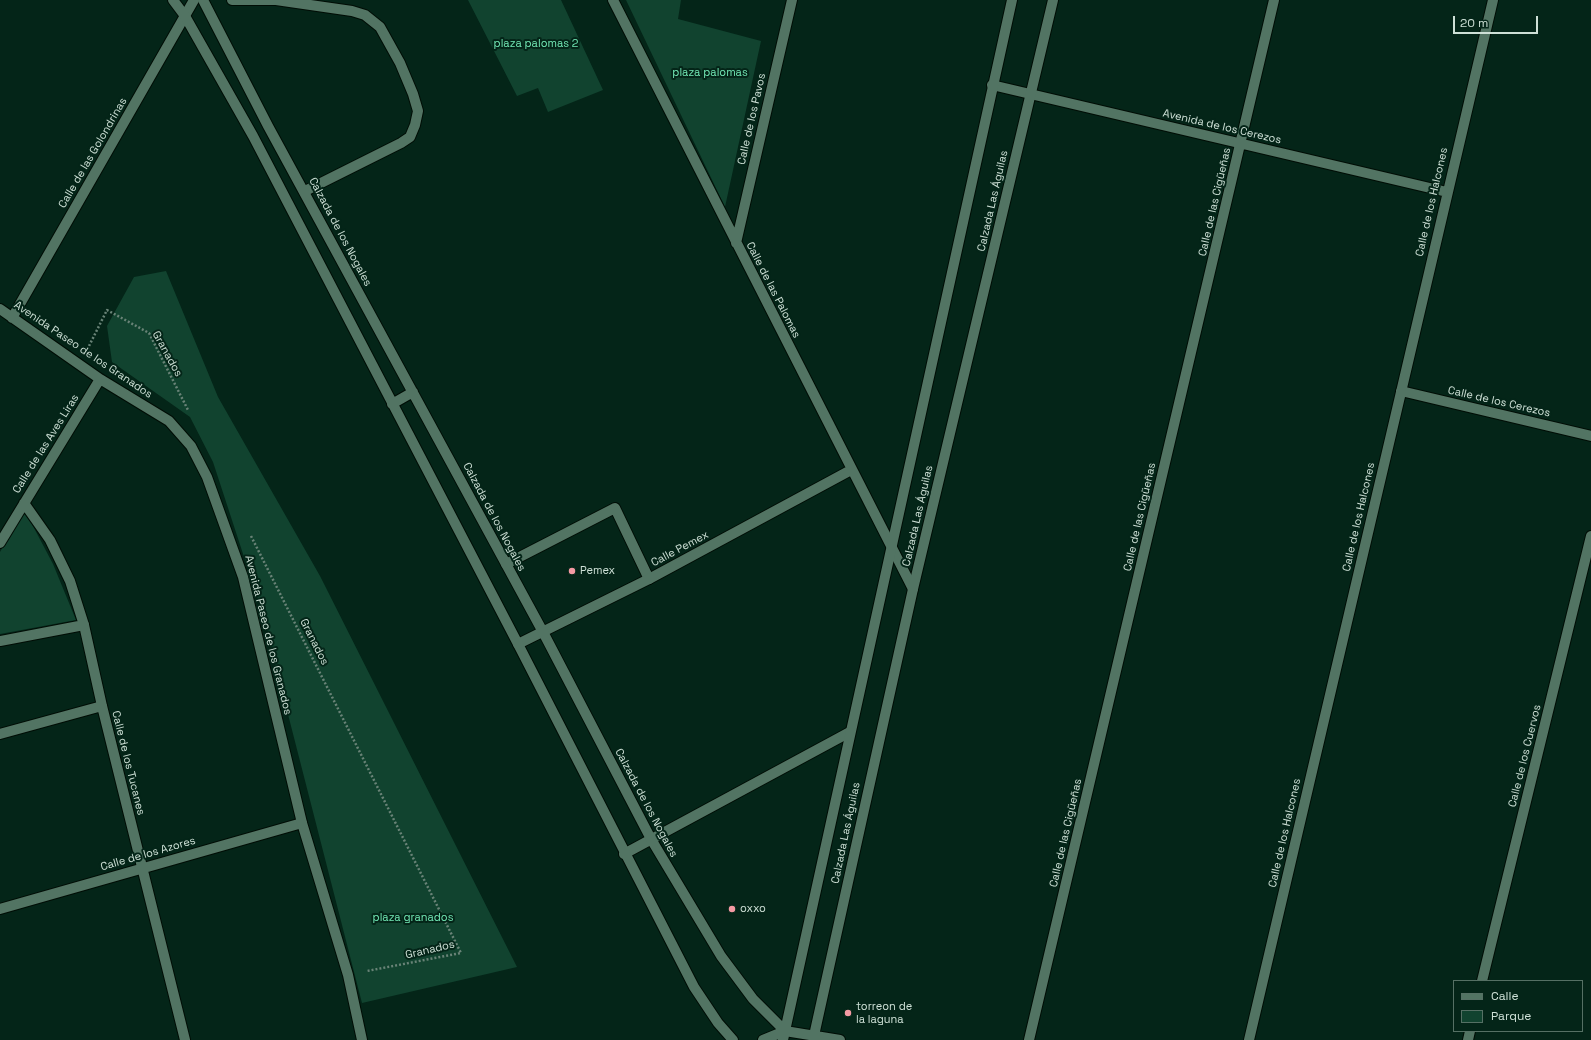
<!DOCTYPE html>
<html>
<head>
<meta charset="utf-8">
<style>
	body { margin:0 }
	#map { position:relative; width:1591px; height:1040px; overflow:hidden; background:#042518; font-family:"Space Grotesk",sans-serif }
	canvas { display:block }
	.legend { position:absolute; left:1453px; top:980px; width:130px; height:52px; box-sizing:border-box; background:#042518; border:1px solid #557064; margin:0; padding:5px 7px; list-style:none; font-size:12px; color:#cee0d6 }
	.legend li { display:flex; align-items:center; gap:8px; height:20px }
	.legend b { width:20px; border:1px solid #557064 }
	.scale { position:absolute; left:1453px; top:16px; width:85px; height:18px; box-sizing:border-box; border:2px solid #cee0d6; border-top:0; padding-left:5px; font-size:12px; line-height:14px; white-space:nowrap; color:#cee0d6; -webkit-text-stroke:3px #042518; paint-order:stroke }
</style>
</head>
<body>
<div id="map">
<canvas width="1591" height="1040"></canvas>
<ul class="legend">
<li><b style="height:5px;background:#527463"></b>Calle</li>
<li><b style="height:11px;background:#11432f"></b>Parque</li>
</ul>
<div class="scale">20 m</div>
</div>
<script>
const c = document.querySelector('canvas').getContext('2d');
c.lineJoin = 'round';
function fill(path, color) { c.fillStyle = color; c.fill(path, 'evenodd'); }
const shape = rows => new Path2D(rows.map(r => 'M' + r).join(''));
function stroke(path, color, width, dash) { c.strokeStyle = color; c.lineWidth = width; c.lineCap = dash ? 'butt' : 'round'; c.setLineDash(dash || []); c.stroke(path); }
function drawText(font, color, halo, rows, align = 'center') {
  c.font = font + ' "Space Grotesk",sans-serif'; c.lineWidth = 4; c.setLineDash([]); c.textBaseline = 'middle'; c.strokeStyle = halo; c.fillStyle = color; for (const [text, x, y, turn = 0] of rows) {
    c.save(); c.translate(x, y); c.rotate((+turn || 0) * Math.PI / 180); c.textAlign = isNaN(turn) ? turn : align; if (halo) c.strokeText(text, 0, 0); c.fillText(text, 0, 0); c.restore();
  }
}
fill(shape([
	[468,0,561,0,603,90,548,112,538,88,517,96],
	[626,0,681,0,678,19,761,41,725,207],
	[166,271,218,397,320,576,517,967,362,1003,261,609,213,462,190,417,112,362,107,326,134,277],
	[24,509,53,564,76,620,0,634,0,552]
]), '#11432f');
const service = shape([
	[232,0,276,0,352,11,365,15,380,27,400,63,413,94,418,111,415,125,410,137,401,143,305,191],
	[506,564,615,508,649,579]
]);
const pedestrian = shape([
	[84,625,102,706,185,1040],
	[0,734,102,706],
	[0,909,302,823]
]);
const minor = shape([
	[613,0,913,589],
	[992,85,1447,192],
	[736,243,792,0],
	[0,309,100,379,169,421,191,446,207,477,243,577,302,823,348,975,362,1040],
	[12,318,194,0],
	[1401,391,1591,436],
	[0,543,100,379],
	[0,641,84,625,70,581,50,540,24,503],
	[518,644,649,579,851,470],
	[624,854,850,732],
	[1482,981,1591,536],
	[1029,1040,1274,0],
	[1249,1040,1493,0],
	[1468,1040,1470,1031]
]);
const tertiary = shape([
	[173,0,185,16,253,136,518,644,694,987,718,1023,733,1040],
	[203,0,268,126,543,632,651,839,721,956,753,999,785,1031],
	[392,404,413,392],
	[763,1040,785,1031,840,1040],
	[783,1040,1012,0],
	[813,1040,913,589,1053,0]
]);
stroke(service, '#000d05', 12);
stroke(pedestrian, '#000d05', 12);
stroke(minor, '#000d05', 12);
stroke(tertiary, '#000d05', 12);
stroke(shape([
	[89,346,107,310,149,333,188,410],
	[251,536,461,953,367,971]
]), '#698377', 2.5, [2, 2]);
stroke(service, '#527463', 10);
stroke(pedestrian, '#527463', 10);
stroke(minor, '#527463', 10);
stroke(tertiary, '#527463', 10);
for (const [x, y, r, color] of [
	[572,571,4,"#f49aa3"],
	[732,909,4,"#f49aa3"],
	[848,1013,4,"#f49aa3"]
]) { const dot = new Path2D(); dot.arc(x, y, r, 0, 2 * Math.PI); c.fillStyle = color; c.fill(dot); stroke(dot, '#042518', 1.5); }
drawText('11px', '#73e9b6', '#042518', [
	["plaza palomas 2",536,44],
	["plaza palomas",710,73],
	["plaza granados",413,918]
]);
drawText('11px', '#cee0d6', '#042518', [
	["Calle de los Pavos",752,119,-77],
	["Avenida de los Cerezos",1222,127,13],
	["Calle de las Golondrinas",93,153,-60],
	["Calzada Las Águilas",993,201,-77],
	["Calle de las Cigüeñas",1215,202,-77],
	["Calle de los Halcones",1432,202,-77],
	["Calzada de los Nogales",340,232,62],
	["Calle de las Palomas",773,290,63],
	["Avenida Paseo de los Granados",83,350,34],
	["Granados",167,354,61],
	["Calle de los Cerezos",1499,402,13],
	["Calle de las Aves Liras",46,444,-58],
	["Calzada Las Águilas",918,516,-77],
	["Calzada de los Nogales",494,517,62],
	["Calle de las Cigüeñas",1140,517,-77],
	["Calle de los Halcones",1359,517,-77],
	["Calle Pemex",680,549,-28],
	["Avenida Paseo de los Granados",268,635,76],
	["Granados",314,642,63],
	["Calle de los Cuervos",1525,756,-76],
	["Calle de los Tucanes",128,763,76],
	["Calzada de los Nogales",646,803,62],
	["Calzada Las Águilas",846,833,-78],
	["Calle de las Cigüeñas",1066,833,-77],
	["Calle de los Halcones",1285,833,-77],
	["Calle de los Azores",148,854,-16],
	["Granados",430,950,-13]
]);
drawText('11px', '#cee0d6', '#042518', [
	["Pemex",580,571],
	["oxxo",740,909],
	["torreon de",856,1007],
	["la laguna",856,1020]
], 'left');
</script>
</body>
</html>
